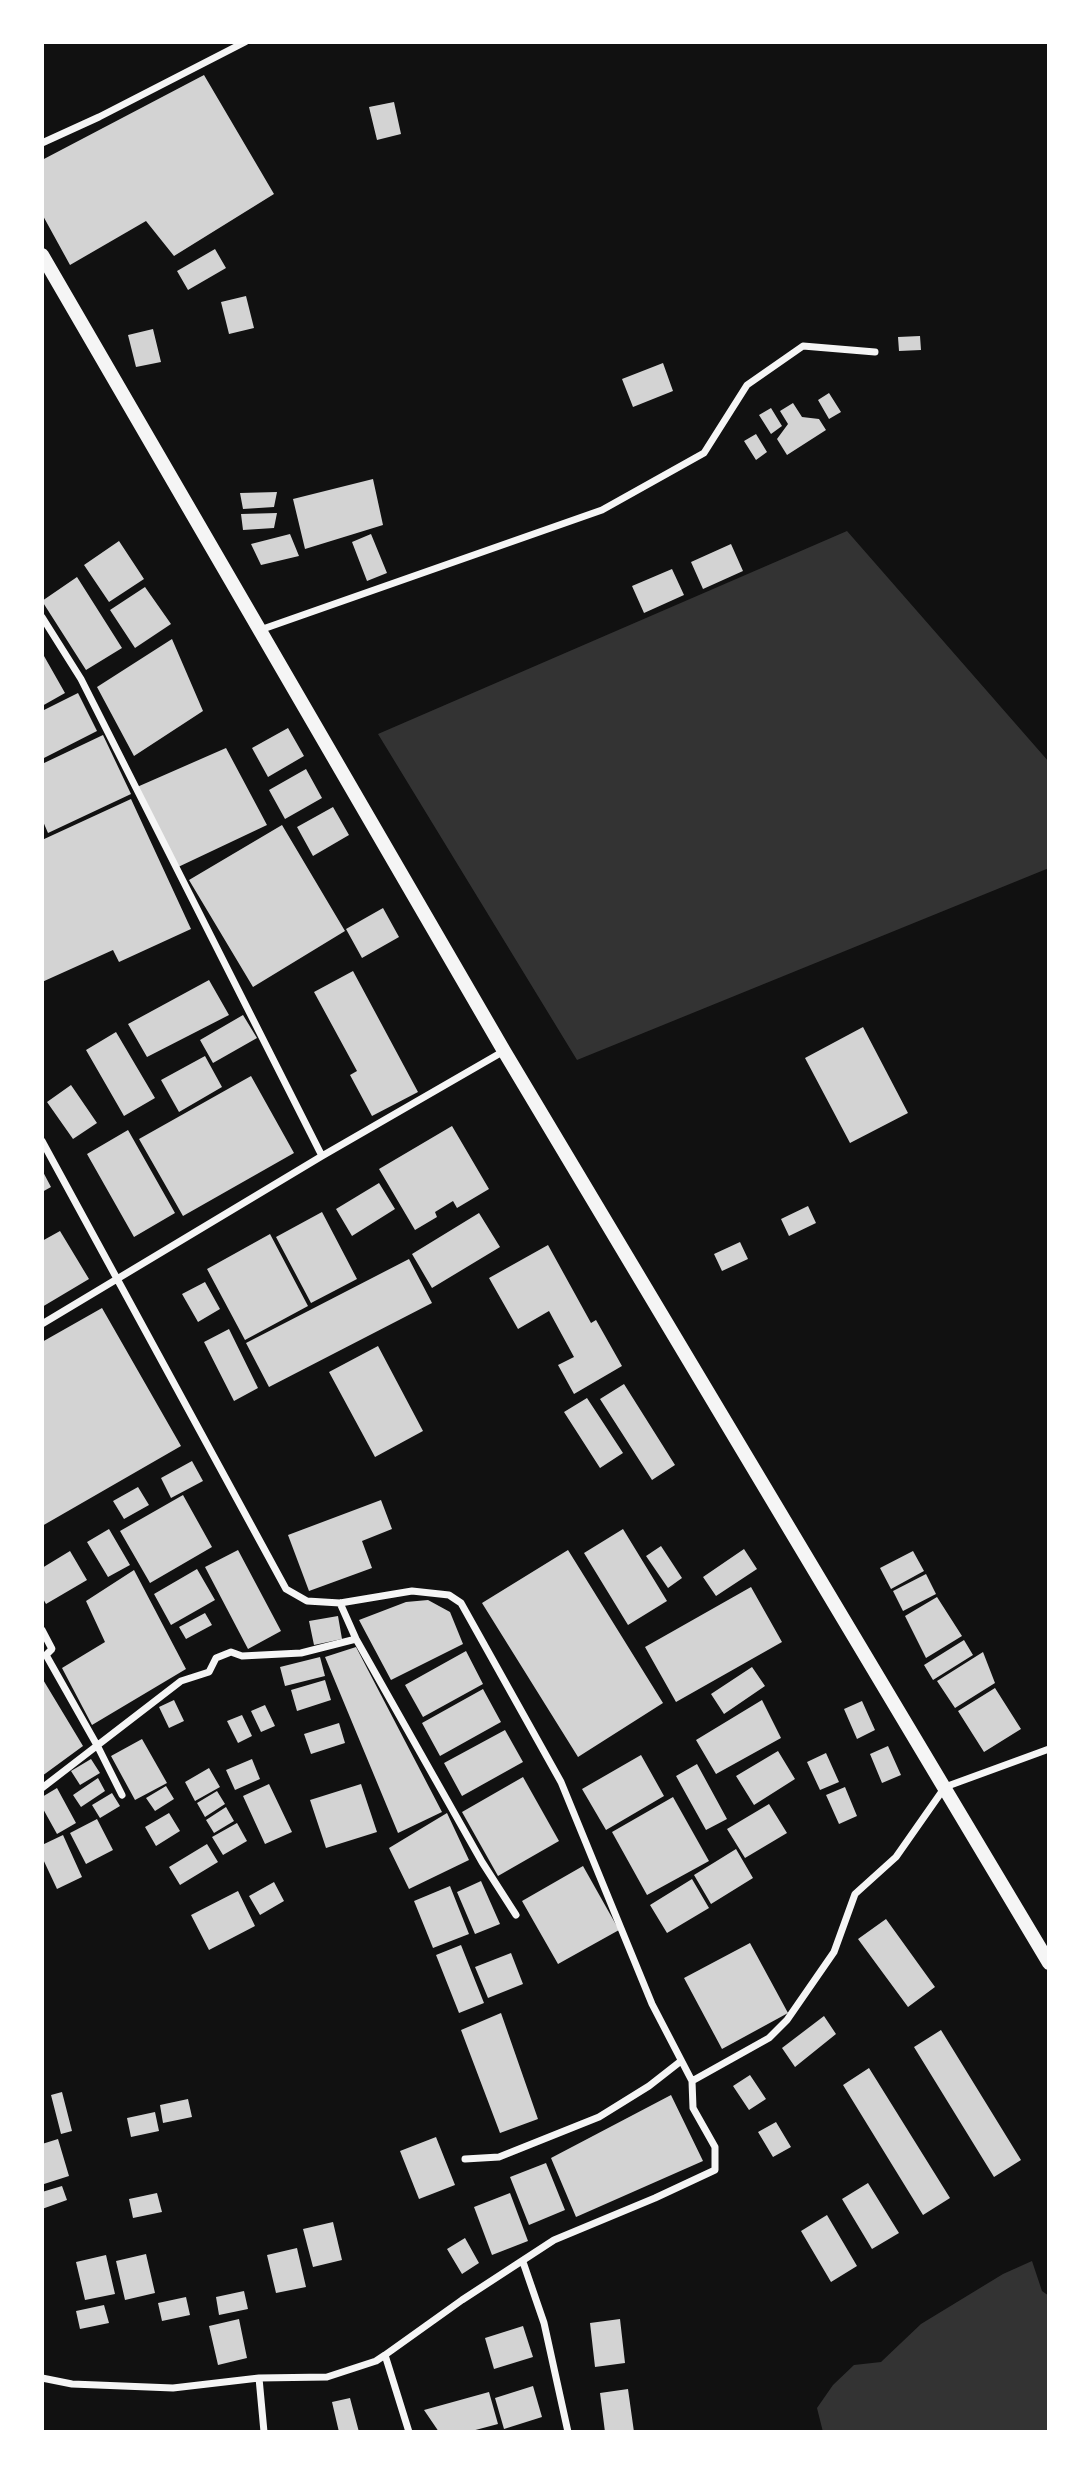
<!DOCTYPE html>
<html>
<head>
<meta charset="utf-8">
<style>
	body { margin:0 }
	#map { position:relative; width:1091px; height:2474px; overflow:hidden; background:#111; font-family:Mulish,sans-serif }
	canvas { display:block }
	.frame { position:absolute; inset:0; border:44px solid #fff; pointer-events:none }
</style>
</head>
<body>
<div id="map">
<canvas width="1091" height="2474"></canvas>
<div class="frame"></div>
</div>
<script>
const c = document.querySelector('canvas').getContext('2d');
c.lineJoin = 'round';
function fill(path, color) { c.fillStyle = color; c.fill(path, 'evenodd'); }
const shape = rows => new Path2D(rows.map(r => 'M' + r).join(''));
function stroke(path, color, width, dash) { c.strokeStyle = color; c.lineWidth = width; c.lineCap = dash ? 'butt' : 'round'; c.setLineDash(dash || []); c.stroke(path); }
fill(shape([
	[847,531,1049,762,1049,868,577,1060,378,734],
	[1032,2261,1042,2291,1049,2296,1049,2432,823,2432,817,2408,833,2385,854,2365,881,2362,921,2324,1003,2274]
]), '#333');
fill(shape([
	[204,75,274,194,174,256,146,221,70,265,42,214,42,160],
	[394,102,401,134,377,140,369,107],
	[215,249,226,268,188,290,177,271],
	[246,296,254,328,229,334,221,302],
	[153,329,161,362,136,367,128,335],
	[920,336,921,350,899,351,898,337],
	[663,363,673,391,633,407,622,379],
	[829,393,841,412,829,419,818,400],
	[793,403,802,417,819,419,826,430,787,455,777,439,788,424,780,411],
	[771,408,782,426,771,434,759,415],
	[756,434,767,452,756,460,744,441],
	[373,479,383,525,305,549,293,499],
	[277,492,274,507,243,509,240,493],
	[277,513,274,528,243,530,241,514],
	[290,534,299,556,261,565,251,544],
	[371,534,387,573,367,581,352,542],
	[119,541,144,579,109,602,84,565],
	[731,544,743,571,703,589,691,562],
	[672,569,684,595,644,613,632,586],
	[77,577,122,648,86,670,42,601],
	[145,587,171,624,135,648,110,610],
	[172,639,203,711,134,756,97,687],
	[44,656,65,693,42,706,42,657],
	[78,693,97,731,42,759,42,711],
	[288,728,304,756,268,777,252,748],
	[103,735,131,794,48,833,42,819,42,764],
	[226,748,267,825,176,868,137,787],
	[306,769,322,798,285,819,269,790],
	[131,799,191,929,119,962,113,950,42,982,42,840],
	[333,807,349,835,313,856,297,827],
	[282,825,345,931,253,987,189,880],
	[383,908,399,937,362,958,346,929],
	[353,971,418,1092,372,1116,350,1075,357,1071,314,992],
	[209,980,229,1015,147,1057,128,1024],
	[243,1015,257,1038,213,1063,200,1040],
	[863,1027,908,1113,850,1143,805,1058],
	[116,1032,155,1098,124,1116,86,1050],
	[205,1056,222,1087,179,1112,161,1080],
	[251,1076,294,1153,183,1216,139,1139],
	[71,1085,97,1123,73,1139,47,1102],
	[452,1126,489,1189,457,1208,453,1201,435,1212,437,1217,415,1230,379,1169],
	[128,1130,175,1213,134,1237,87,1154],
	[42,1170,51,1187,42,1192],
	[379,1183,395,1209,352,1236,336,1209],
	[808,1206,816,1223,789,1236,781,1219],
	[322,1212,357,1279,311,1303,276,1237],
	[479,1213,500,1247,432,1288,412,1254],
	[60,1231,89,1279,42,1307,42,1241],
	[270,1234,308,1306,245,1340,207,1269],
	[740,1242,748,1259,722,1271,714,1254],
	[548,1245,591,1323,596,1320,622,1366,574,1394,558,1365,574,1357,549,1311,518,1329,489,1278],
	[409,1259,432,1303,269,1387,246,1343],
	[205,1282,220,1309,198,1322,182,1294],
	[102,1308,181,1446,42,1526,42,1342],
	[229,1329,258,1388,234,1401,204,1342],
	[378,1346,423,1431,375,1457,329,1372],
	[624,1384,675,1465,652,1480,600,1399],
	[587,1398,623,1453,600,1468,564,1412],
	[192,1461,203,1481,171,1498,161,1478],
	[138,1487,149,1505,124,1519,113,1501],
	[183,1495,212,1547,150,1583,120,1531],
	[381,1500,392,1529,362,1541,372,1568,309,1591,288,1535],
	[109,1529,130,1565,108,1577,87,1542],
	[623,1529,667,1601,628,1625,584,1553],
	[661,1546,682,1578,668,1588,646,1556],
	[744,1549,757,1569,716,1596,703,1577],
	[238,1550,281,1631,248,1649,205,1567],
	[568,1550,663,1703,578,1757,482,1603],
	[70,1551,87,1580,46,1604,42,1597,42,1568],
	[913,1551,924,1571,891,1589,880,1568],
	[197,1569,215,1600,171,1625,154,1594],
	[134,1570,186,1669,92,1725,62,1668,105,1642,86,1601],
	[926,1574,936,1594,903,1611,893,1591],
	[751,1587,782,1642,676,1702,645,1647],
	[937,1597,962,1636,926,1658,905,1616],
	[428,1600,450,1612,463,1644,391,1680,359,1620,406,1602],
	[205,1613,212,1625,186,1639,179,1627],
	[338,1616,342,1639,314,1645,309,1621],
	[964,1640,973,1655,933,1680,924,1665],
	[356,1647,442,1812,398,1833,325,1657],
	[466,1651,483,1684,423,1717,405,1685],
	[983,1652,995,1683,955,1708,937,1681],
	[320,1657,325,1676,285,1686,280,1667],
	[752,1667,765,1686,724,1714,711,1694],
	[42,1678,83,1746,42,1776],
	[325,1680,331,1700,297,1711,291,1690],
	[995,1688,1021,1729,984,1752,958,1711],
	[483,1689,501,1722,440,1756,422,1723],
	[174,1700,184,1721,169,1728,159,1707],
	[762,1700,781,1738,716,1774,696,1740],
	[862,1701,875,1730,857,1739,844,1709],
	[265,1705,275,1726,261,1732,251,1711],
	[242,1715,252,1736,238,1743,227,1721],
	[339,1723,345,1743,311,1754,304,1734],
	[505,1730,523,1762,462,1796,444,1763],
	[142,1739,167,1783,135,1800,111,1756],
	[888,1746,901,1775,882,1783,870,1754],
	[778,1751,795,1779,754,1805,736,1776],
	[826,1753,839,1782,820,1790,807,1762],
	[641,1755,664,1796,606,1830,582,1789],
	[91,1759,100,1773,80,1785,71,1771],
	[252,1759,260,1779,235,1790,226,1770],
	[697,1764,727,1819,706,1830,676,1776],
	[209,1768,220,1787,195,1801,185,1782],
	[523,1777,559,1841,498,1876,462,1812],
	[98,1778,105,1791,81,1807,73,1795],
	[269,1784,292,1832,265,1844,243,1796],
	[361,1784,377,1832,326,1848,310,1800],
	[166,1786,174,1799,155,1811,146,1798],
	[845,1787,857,1816,839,1824,826,1795],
	[57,1788,76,1823,57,1834,42,1807,42,1797],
	[217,1791,225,1804,205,1817,197,1803],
	[112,1793,120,1806,100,1818,92,1805],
	[673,1797,709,1861,647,1895,612,1832],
	[769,1804,787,1833,745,1858,727,1829],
	[226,1807,234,1821,214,1833,206,1820],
	[169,1813,180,1831,156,1846,145,1827],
	[447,1813,469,1860,409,1889,389,1848],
	[97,1819,113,1850,86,1864,70,1833],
	[237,1823,247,1841,223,1855,212,1837],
	[63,1835,82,1877,57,1889,42,1857,42,1845],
	[207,1844,218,1862,180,1885,169,1867],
	[736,1849,753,1878,711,1904,694,1875],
	[583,1866,619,1930,558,1964,522,1901],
	[692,1879,709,1908,667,1933,650,1905],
	[481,1881,500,1924,475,1934,457,1892],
	[274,1882,284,1901,260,1915,249,1896],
	[450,1886,469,1934,433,1948,414,1901],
	[238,1891,255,1926,209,1950,191,1915],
	[886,1919,935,1987,908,2007,858,1939],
	[750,1943,788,2013,722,2049,684,1978],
	[461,1945,484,2003,459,2013,436,1955],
	[511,1953,523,1984,488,1998,475,1967],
	[501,2013,538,2119,500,2133,461,2030],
	[824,2016,836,2034,795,2067,782,2048],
	[941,2030,1021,2160,994,2177,914,2047],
	[869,2068,950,2198,923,2215,843,2085],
	[750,2075,766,2099,749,2110,733,2086],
	[62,2092,72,2131,61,2134,51,2095],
	[671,2095,703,2161,576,2217,551,2158],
	[188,2099,192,2117,163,2123,160,2105],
	[155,2112,159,2131,131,2137,127,2118],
	[776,2122,791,2147,773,2157,758,2132],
	[436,2137,455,2185,419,2199,400,2151],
	[58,2139,69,2176,44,2184,42,2177,42,2144],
	[546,2163,565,2210,529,2225,510,2177],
	[868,2183,899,2233,872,2249,842,2199],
	[62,2186,67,2200,42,2209,42,2192],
	[157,2193,162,2212,133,2218,129,2199],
	[510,2193,528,2241,492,2255,474,2207],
	[827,2215,857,2266,831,2282,801,2231],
	[333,2222,342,2260,313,2267,303,2229],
	[465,2238,479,2263,462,2274,447,2249],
	[297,2248,306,2287,276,2293,267,2255],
	[146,2254,155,2293,125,2300,116,2261],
	[106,2255,115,2294,85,2300,76,2262],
	[244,2291,248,2309,219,2315,216,2297],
	[186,2297,190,2315,162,2321,158,2303],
	[104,2305,109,2323,80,2329,76,2311],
	[239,2319,247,2358,218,2365,209,2326],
	[620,2319,625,2363,595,2367,590,2323],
	[523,2326,533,2357,494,2369,485,2338],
	[533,2386,542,2417,504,2429,495,2398],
	[628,2389,634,2432,605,2432,600,2393],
	[489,2392,498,2424,468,2432,439,2432,424,2410],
	[350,2398,359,2432,339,2432,332,2402]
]), '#d3d3d3');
stroke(shape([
	[42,143,99,117,245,42],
	[42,617,81,679,322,1156],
	[260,630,602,510,704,453,747,385,803,346,875,352],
	[42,1141,286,1589,307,1601,340,1603,412,1591,449,1595,461,1603,561,1782,652,2004,692,2081],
	[42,1324,322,1156,504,1051],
	[340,1603,356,1639,482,1862,516,1915],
	[42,1630,52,1649,46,1655,98,1747,122,1795],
	[42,1788,181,1681,209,1672,216,1658,231,1652,242,1656,301,1653,356,1639],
	[465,2159,499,2157,599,2117,649,2086,681,2061],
	[523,2262,544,2323,568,2432],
	[385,2355,409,2432],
	[42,2378,72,2384,173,2388,259,2378,327,2377,376,2361,385,2355,462,2300,554,2240,655,2198,715,2170,715,2147,693,2108,692,2081,769,2038,787,2020,834,1952,855,1894,896,1857,945,1787,1049,1749],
	[259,2378,264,2432]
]), '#f5f5f5', 7);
stroke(shape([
	[42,255,504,1051,1049,1963]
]), '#f5f5f5', 14);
</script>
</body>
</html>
